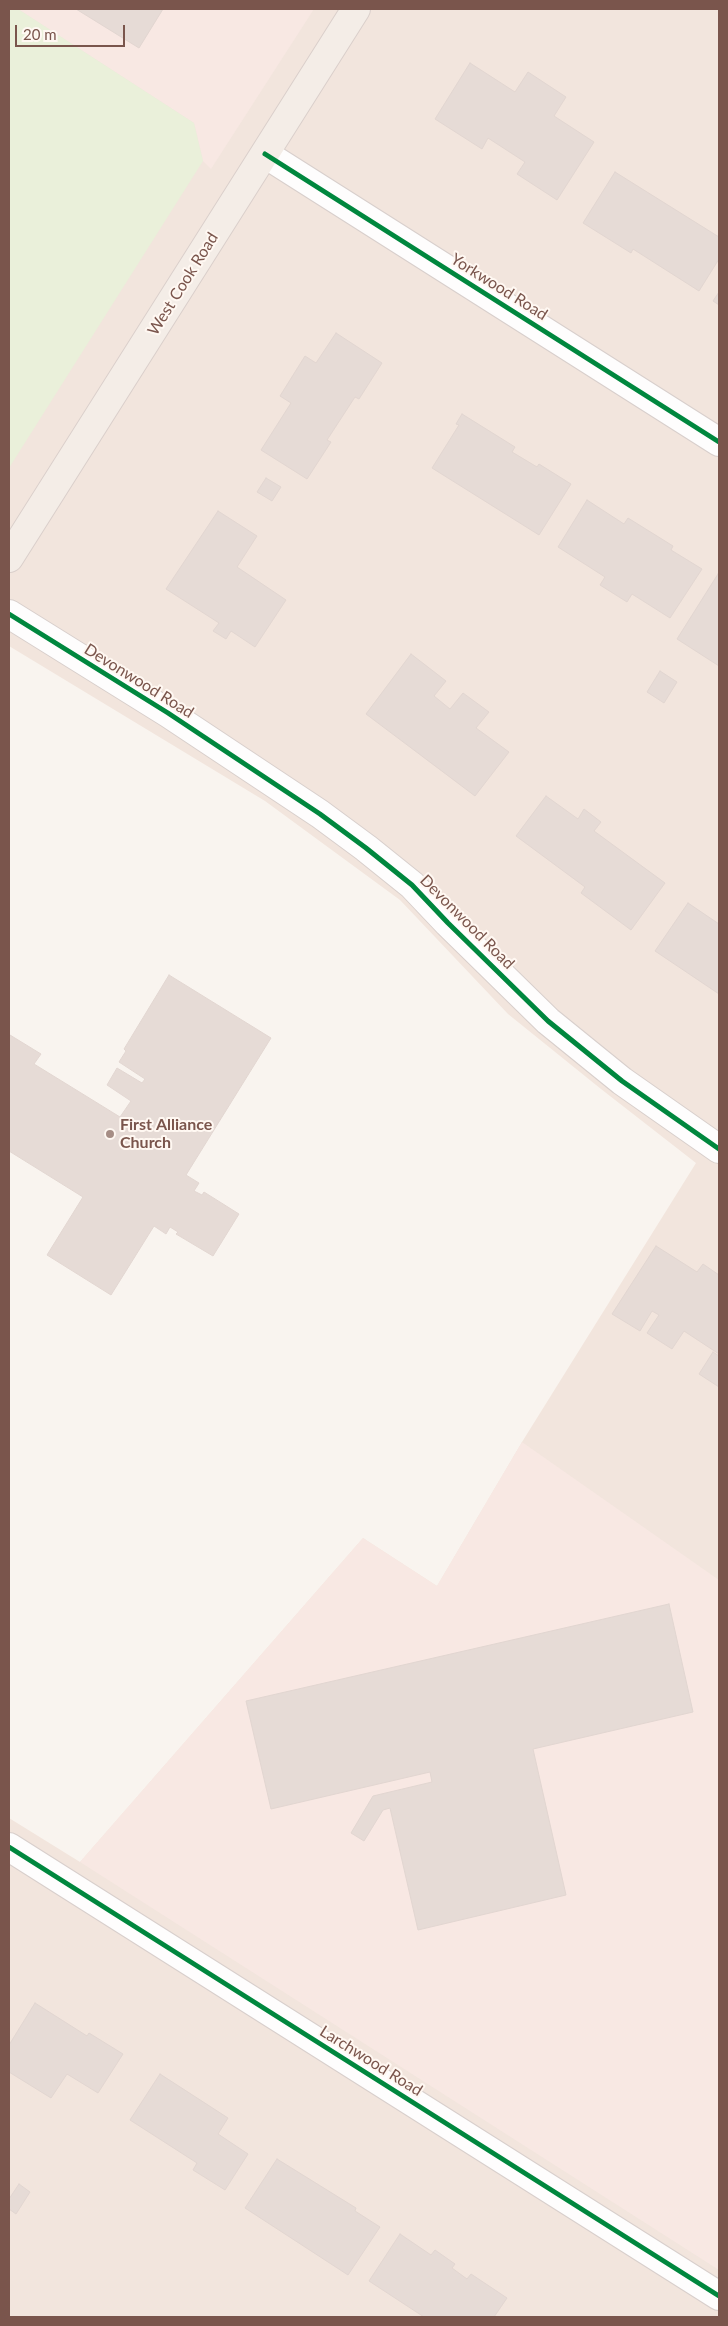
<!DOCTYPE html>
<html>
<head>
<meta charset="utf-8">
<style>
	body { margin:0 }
	#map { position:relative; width:728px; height:2326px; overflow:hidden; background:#f9f4ef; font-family:Lato,sans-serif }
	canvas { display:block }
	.frame { position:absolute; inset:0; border:10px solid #7a554c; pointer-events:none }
	.scale { position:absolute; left:15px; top:25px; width:110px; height:22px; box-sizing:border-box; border:2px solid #7a554c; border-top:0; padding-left:6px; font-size:15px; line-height:18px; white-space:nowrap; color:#7a554c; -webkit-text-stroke:4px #fff8f2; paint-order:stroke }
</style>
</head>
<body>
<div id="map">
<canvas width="728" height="2326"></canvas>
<div class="frame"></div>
<div class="scale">20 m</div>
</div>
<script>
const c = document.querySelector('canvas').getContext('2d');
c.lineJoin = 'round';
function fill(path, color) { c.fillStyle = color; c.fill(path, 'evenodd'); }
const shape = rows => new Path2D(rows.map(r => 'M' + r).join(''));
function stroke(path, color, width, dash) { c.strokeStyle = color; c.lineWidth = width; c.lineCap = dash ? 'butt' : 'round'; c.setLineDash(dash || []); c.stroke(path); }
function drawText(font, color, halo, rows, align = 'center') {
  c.font = font + ' Lato,sans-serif'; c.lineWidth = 4; c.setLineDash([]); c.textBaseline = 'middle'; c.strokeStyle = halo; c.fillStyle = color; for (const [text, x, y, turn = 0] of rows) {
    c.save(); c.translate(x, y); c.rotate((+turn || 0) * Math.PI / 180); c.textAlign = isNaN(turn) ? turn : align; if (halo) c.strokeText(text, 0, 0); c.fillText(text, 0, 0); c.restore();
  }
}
fill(shape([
	[9,9,719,9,719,2317,9,2317,9,1818,80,1862,363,1538,437,1586,522,1442,696,1163,601,1089,508,1014,400,900,265,801,9,646]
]), '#f2e5dd');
fill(shape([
	[18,9,314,9,211,169,203,161,194,123],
	[522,1442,719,1580,719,2270,80,1862,363,1538,437,1586]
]), '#f8e8e3');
fill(shape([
	[9,9,18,9,194,123,203,161,9,468]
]), '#eaf0da');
const building = shape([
	[76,9,163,9,139,48,76,9],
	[470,63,515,92,528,72,566,97,554,116,594,142,557,200,517,174,525,162,488,138,482,149,435,119,470,63],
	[615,172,719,237,719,259,699,291,633,249,631,253,583,223,615,172],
	[719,292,719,305,713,301,719,292],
	[336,333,382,363,359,399,355,397,327,440,331,442,307,479,261,450,291,403,280,396,305,356,316,363,336,333],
	[462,414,515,447,512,452,537,467,539,464,571,484,539,535,432,468,459,425,456,424,462,414],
	[266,478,281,487,272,501,257,492,266,478],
	[587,500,624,524,628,518,673,546,671,550,702,569,670,618,632,594,627,602,600,585,605,577,558,547,587,500],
	[218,511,257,536,237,567,286,600,255,647,231,631,226,639,213,631,219,623,166,589,218,511],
	[718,574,719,575,719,666,677,639,718,574],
	[411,654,446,681,434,696,450,709,463,693,489,712,476,728,509,752,475,796,366,714,411,654],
	[660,671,677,682,664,703,647,692,660,671],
	[546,796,578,819,584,809,601,822,594,831,665,883,631,930,581,893,585,887,516,836,546,796],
	[688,903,719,924,719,994,655,951,688,903],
	[169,975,271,1038,186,1175,199,1183,194,1191,202,1195,204,1192,239,1214,213,1256,176,1234,178,1232,170,1227,166,1234,154,1226,111,1295,47,1255,83,1197,9,1151,9,1037,10,1035,41,1054,34,1064,120,1117,131,1101,107,1085,117,1068,142,1083,145,1079,119,1062,126,1051,124,1049,169,975],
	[656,1246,697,1272,703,1264,719,1275,719,1354,684,1331,672,1349,647,1333,659,1315,652,1311,640,1331,612,1314,656,1246],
	[713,1352,719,1356,719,1387,699,1374,713,1352],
	[669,1604,693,1712,533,1749,566,1895,418,1930,390,1808,383,1810,364,1841,351,1833,373,1796,432,1782,430,1772,271,1809,246,1701,669,1604],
	[35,2003,87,2036,89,2033,123,2054,98,2093,67,2074,51,2098,9,2072,9,2045,35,2003],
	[160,2074,228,2118,218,2134,248,2154,225,2190,193,2170,197,2163,130,2120,160,2074],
	[277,2159,356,2208,355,2211,380,2227,348,2275,245,2208,277,2159],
	[19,2184,30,2192,16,2214,9,2209,9,2199,19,2184],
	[400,2234,431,2255,435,2250,455,2264,452,2268,467,2279,471,2274,507,2298,494,2317,424,2317,369,2281,400,2234]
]);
fill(building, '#e6dbd6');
stroke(building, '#e2d6d1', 1);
const minor = shape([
	[265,154,719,442],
	[9,614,168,713,320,814,366,848,412,885,448,923,548,1021,622,1081,719,1149],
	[9,1847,719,2296]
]);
const major = shape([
	[9,558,356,9]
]);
stroke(minor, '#d8cfcc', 30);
stroke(major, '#dacfcb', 30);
stroke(minor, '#fefdfd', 28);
stroke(major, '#f4ede7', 28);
stroke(shape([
	[265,154,719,442],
	[9,614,168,713,320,814,366,848,412,885,448,923,548,1021,622,1081,719,1149],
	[9,1847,719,2296]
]), '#00873e', 5);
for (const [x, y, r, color] of [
	[110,1134,5,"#a68d85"]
]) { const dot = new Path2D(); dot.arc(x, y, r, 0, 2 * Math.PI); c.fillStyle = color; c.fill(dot); stroke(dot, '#fff8f2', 2); }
drawText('16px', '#7a554c', '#fff8f2', [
	["West Cook Road",183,284,-58],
	["Yorkwood Road",499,287,32],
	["Devonwood Road",139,681,32],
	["Devonwood Road",467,922,45],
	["Larchwood Road",371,2061,32]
]);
drawText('bold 16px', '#7a554c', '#fff8f2', [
	["First Alliance",120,1125],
	["Church",120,1143]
], 'left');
</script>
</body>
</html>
